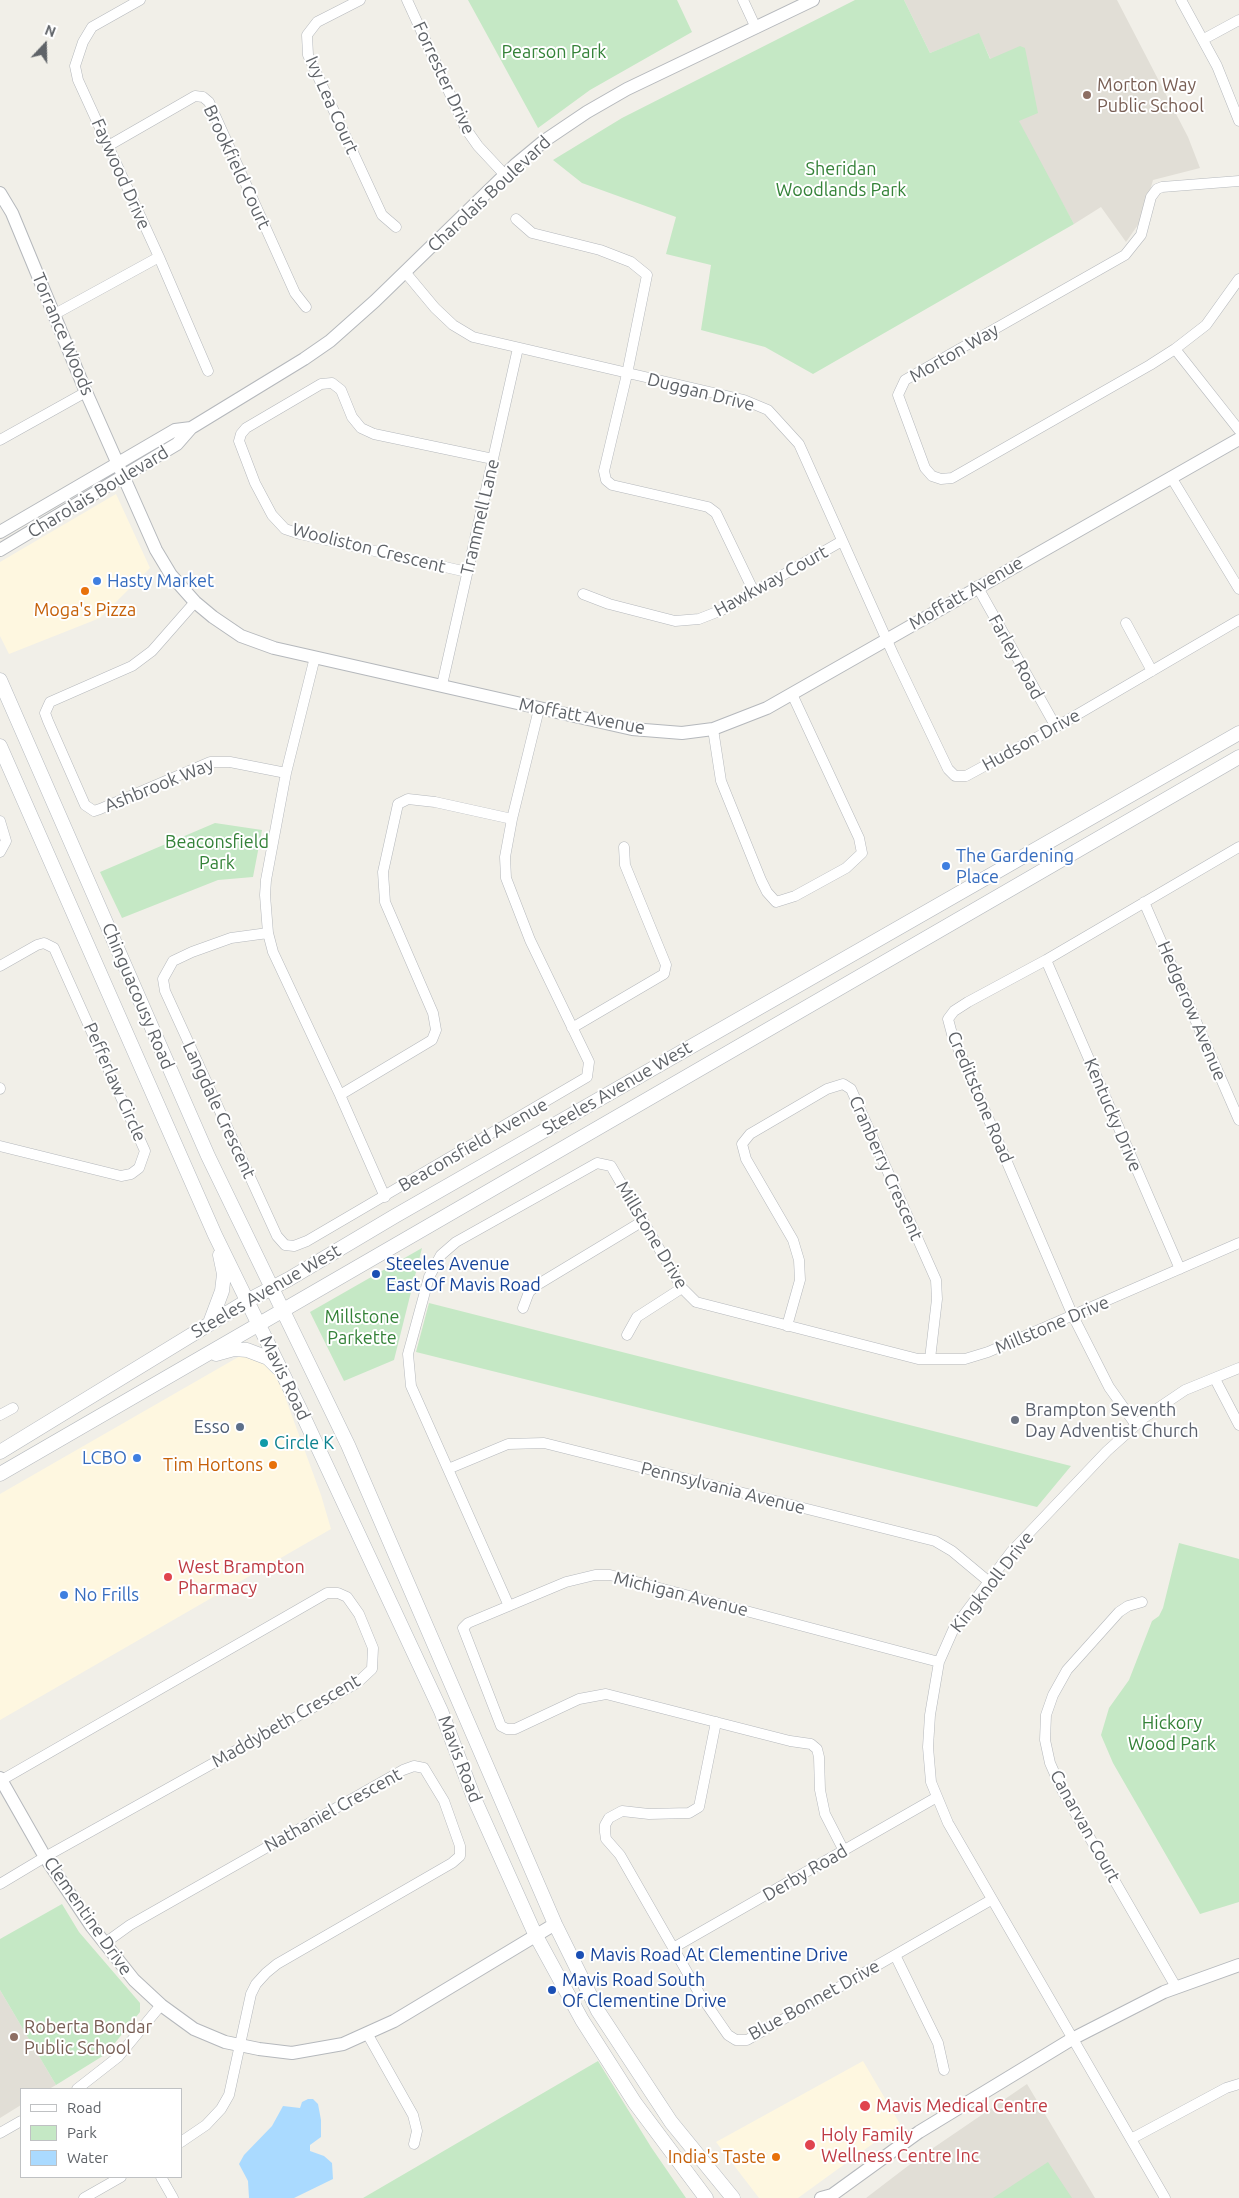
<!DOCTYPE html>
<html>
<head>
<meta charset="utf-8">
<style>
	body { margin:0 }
	#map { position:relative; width:1239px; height:2198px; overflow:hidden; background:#f1efe8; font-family:Ubuntu,sans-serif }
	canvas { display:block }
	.legend { position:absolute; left:20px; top:2088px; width:162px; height:90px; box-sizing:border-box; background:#fff; border:1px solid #bfc1c3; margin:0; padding:6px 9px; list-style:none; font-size:15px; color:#5f6368 }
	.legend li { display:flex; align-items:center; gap:10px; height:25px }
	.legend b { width:25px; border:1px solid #bfc1c3 }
	.north { position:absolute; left:20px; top:20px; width:50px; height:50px; -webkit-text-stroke:4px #fff; paint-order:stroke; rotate:21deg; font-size:14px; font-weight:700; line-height:20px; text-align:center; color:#5f6368 }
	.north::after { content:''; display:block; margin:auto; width:18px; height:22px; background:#5f6368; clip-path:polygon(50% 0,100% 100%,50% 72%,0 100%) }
</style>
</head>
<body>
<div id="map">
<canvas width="1239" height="2198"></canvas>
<ul class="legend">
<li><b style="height:6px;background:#fff"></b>Road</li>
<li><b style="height:14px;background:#c5e8c5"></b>Park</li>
<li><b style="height:14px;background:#aadaff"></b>Water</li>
</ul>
<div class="north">N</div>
</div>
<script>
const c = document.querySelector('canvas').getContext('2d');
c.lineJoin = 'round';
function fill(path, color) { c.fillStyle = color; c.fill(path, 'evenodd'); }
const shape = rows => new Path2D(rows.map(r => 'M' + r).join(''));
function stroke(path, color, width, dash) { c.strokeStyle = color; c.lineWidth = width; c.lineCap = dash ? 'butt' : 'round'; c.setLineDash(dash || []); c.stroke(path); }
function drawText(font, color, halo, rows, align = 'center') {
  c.font = font + ' Ubuntu,sans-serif'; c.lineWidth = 4; c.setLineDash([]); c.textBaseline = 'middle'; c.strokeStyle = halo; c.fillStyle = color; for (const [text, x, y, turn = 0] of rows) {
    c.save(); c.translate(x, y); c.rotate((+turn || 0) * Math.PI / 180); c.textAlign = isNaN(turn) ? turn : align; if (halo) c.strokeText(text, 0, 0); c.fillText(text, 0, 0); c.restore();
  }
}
fill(shape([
	[116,494,150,568,100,618,9,654,0,636,0,562],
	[254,1348,270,1356,321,1495,331,1529,0,1720,0,1494],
	[863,2061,900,2124,798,2198,759,2198,716,2142]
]), '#fef7e0');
fill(shape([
	[904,0,1117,0,1188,137,1200,168,1153,180,1142,219,1126,242,1101,207,1074,224,1029,144,979,34,930,53],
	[0,1990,56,2085,49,2089,21,2089,21,2105,0,2118],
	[1027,2084,1095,2198,866,2198,917,2159]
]), '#e1ded6');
fill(shape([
	[468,0,677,0,692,32,590,90,538,128],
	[855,0,904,0,930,53,979,33,990,59,1020,46,1025,48,1038,113,1019,121,1074,224,813,374,765,347,701,330,711,265,666,254,676,217,582,183,553,160,622,118],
	[215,823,262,830,253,877,218,880,122,918,100,872],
	[422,1248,394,1360,344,1381,310,1312],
	[429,1303,1071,1466,1037,1507,416,1352],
	[1179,1543,1239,1559,1239,1902,1200,1914,1113,1763,1101,1735,1109,1708,1129,1680,1152,1621,1159,1616,1163,1608],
	[62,1904,79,1932,140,2003,140,2012,106,2054,56,2085,0,1990,0,1939],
	[598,2061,651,2147,686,2198,363,2198],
	[1048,2162,1072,2198,993,2198]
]), '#c5e8c5');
fill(shape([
	[308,2099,313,2099,318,2104,321,2120,321,2137,310,2145,310,2151,324,2156,332,2163,333,2179,294,2198,249,2198,248,2181,239,2164,244,2155,272,2126,283,2106,300,2108,302,2102]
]), '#aadaff');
const minor = shape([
	[140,0,92,27,83,42,75,66,78,80,159,257,208,371],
	[360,0,317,22,307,35,308,55,382,215,396,227],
	[407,0,466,129,478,146,505,175],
	[743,0,756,28],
	[1181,0,1217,66,1239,121],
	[1204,39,1239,20],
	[108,146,195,96,203,97,209,102,295,293,306,307],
	[1239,181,1162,187,1157,189,1151,197,1141,235,1125,255,905,380,898,395,925,468,932,476,941,479,952,478,1150,365,1175,349,1206,325,1239,279],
	[516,219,532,233,600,250,631,262,647,275,627,374,604,471,606,480,612,485,708,507,716,513,754,592],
	[405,272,435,308,453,325,473,337,744,400,768,410,799,444,894,656,948,769,955,776,966,776,1056,727,1239,620],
	[55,314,159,257],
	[1175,349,1239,430],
	[0,440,86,392],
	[1171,477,1239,589],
	[467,572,300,534,285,529,272,515,255,483,239,441,241,434,246,428,321,384,332,383,341,390,352,417,361,428,374,434,493,459],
	[977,586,1056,727],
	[583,594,609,604,675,621,699,619,722,610,842,541],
	[195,602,152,651,132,666,50,702,45,713,48,721,85,805,94,811,100,809,210,762,230,762,286,773],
	[1126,623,1152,671],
	[315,657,286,773,266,880,265,895,268,933,273,952,340,1095,385,1197],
	[442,685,518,348],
	[713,729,721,781,761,880,767,892,776,902,795,896,846,868,862,853,859,838,792,694],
	[0,821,6,841,0,852],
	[1144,902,1239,1120],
	[268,933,231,938,192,952,173,961,163,979,165,991,277,1236,285,1245,294,1246,307,1241,587,1077,589,1062,530,940,506,878,505,857,512,819,539,709],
	[1046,960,1180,1269],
	[0,966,37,945,44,943,54,948,145,1151,139,1168,131,1174,121,1176,0,1146],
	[572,1028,664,974,666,965,625,865,624,847],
	[0,1089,0,1088],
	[340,1095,432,1040,436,1030,433,1013,385,902,383,872,398,804,408,799,435,802,512,819],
	[523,1308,529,1292,537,1285,643,1221],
	[787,1326,800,1280,799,1260,793,1240,746,1159,742,1144,750,1134,827,1089,843,1084,851,1089,936,1280,937,1299,930,1359],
	[627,1335,637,1317,682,1288],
	[1215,1379,1239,1425],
	[0,1415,13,1408],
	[1136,1425,1109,1387,1073,1316,952,1034,948,1019,954,1011,968,1002,1046,960,1239,847],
	[448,1469,508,1444,544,1443,935,1541,952,1551,988,1581],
	[1142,1602,1128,1606,1119,1612,1067,1670,1053,1695,1046,1715,1045,1740,1050,1763,1061,1788,1176,1987],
	[509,1606,411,1386,408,1354,429,1277,441,1255,456,1242,597,1163,611,1166,682,1288,696,1302,918,1359,965,1359,988,1352,1239,1243],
	[716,1722,699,1807,689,1813,649,1814,622,1811,609,1818,605,1825,605,1832,606,1839,620,1855,699,1993,728,2035,736,2040,747,2040,991,1900],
	[0,1781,327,1593,338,1593,347,1597,359,1614,373,1648,372,1669,357,1683,45,1857,0,1884],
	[844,1851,825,1814,820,1790,819,1757,817,1749,811,1744,790,1741,606,1694,579,1699,515,1729,507,1729,501,1726,463,1628,468,1623,566,1582,595,1575,610,1575,939,1662],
	[105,1943,130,1925,403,1770,414,1766,424,1768,444,1801,460,1846,460,1856,452,1863,277,1964,266,1973,256,1984,251,1994,229,2095,221,2109,206,2125,181,2142],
	[673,1948,937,1797],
	[895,1955,938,2043,944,2070],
	[368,2035,413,2115,417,2131,414,2144],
	[77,2089,118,2057,161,2005],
	[0,2133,21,2121],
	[1131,2139,1226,2088,1239,2084],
	[161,2177,173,2198],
	[84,2198,121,2177],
	[1165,2198,948,1823,931,1782,928,1747,930,1715,939,1662,954,1628,1011,1552,1107,1451,1145,1417,1185,1390,1239,1368]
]);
const tertiary = shape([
	[0,193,12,213,86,392,156,550,171,575,195,602,213,617,241,636,274,648,632,729,682,733,713,729,767,708,1239,439],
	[0,532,175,430,191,428],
	[0,550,177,444,191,428,304,359,330,341,375,301,515,165,544,141,587,112,627,89,813,0],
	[0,1778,45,1857,92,1927,134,1980,161,2005,194,2029,225,2042,259,2049,292,2053,343,2044,394,2021,555,1924],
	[821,2198,832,2195,919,2132,1072,2039,1164,1992,1239,1965]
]);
const secondary = shape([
	[0,680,208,1156,348,1445,555,1924,598,2011,671,2122,733,2198],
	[0,746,215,1235,299,1407,441,1711,474,1798,535,1934,582,2020,635,2103,706,2198],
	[210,1323,222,1291,224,1274,220,1255],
	[216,1354,234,1349,247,1350,268,1358,278,1368],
	[0,1452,247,1301,289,1279,395,1216,1239,733],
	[0,1474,1239,757]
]);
stroke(minor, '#b5b8bc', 11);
stroke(tertiary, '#b5b8bc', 14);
stroke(secondary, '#b6babf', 15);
stroke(minor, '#fff', 10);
stroke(tertiary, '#fff', 12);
stroke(secondary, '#fff', 14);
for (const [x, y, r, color] of [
	[1087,95,5,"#8d6e63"],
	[97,581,5,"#3f7fe0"],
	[85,591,5,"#e8710a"],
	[946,866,5,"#3f7fe0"],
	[376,1274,5,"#1a4fb4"],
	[1015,1420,5,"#6b7280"],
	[240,1427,5,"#5c6f8a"],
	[264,1443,5,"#0f9aa8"],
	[137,1458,5,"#3f7fe0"],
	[273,1465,5,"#e8710a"],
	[168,1577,5,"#e0444e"],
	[64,1595,5,"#3f7fe0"],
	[580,1955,5,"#1a4fb4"],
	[552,1990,5,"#1a4fb4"],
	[14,2037,5,"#8d6e63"],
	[865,2106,6,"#e0444e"],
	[810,2145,6,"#e0444e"],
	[776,2157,5,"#e8710a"]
]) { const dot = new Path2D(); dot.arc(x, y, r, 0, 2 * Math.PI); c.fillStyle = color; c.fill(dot); stroke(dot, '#fff', 2); }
drawText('18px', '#348238', '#fff', [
	["Pearson Park",554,52],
	["Sheridan",841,169],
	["Woodlands Park",841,190],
	["Beaconsfield",217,842],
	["Park",217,863],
	["Millstone",362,1317],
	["Parkette",362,1338],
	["Hickory",1172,1723],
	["Wood Park",1172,1744]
]);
drawText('18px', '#5f6368', '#fff', [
	["Forrester Drive",444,78,65],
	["Ivy Lea Court",332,105,66],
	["Brookfield Court",237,167,65],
	["Faywood Drive",121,174,66],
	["Charolais Boulevard",489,194,-43],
	["Torrance Woods",63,334,67],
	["Morton Way",954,353,-30],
	["Duggan Drive",701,392,14],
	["Charolais Boulevard",98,492,-31],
	["Trammell Lane",480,517,-77],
	["Wooliston Crescent",369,548,14],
	["Hawkway Court",771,581,-29],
	["Moffatt Avenue",966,593,-30],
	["Farley Road",1016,657,61],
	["Moffatt Avenue",582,716,11],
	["Hudson Drive",1031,740,-29],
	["Ashbrook Way",159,785,-22],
	["Chinguacousy Road",138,996,67],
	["Hedgerow Avenue",1192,1011,67],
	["Pefferlaw Circle",115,1082,66],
	["Steeles Avenue West",617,1088,-30],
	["Creditstone Road",980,1097,67],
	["Langdale Crescent",219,1110,65],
	["Kentucky Drive",1113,1115,67],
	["Beaconsfield Avenue",473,1145,-30],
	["Cranberry Crescent",886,1168,66],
	["Millstone Drive",652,1235,59],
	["Steeles Avenue West",266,1291,-30],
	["Millstone Drive",1052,1325,-23],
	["Mavis Road",285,1378,64],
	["Pennsylvania Avenue",723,1488,14],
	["Kingknoll Drive",992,1582,-52],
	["Michigan Avenue",681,1594,14],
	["Maddybeth Crescent",286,1721,-30],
	["Mavis Road",460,1759,69],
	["Nathaniel Crescent",333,1810,-29],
	["Canarvan Court",1085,1826,61],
	["Derby Road",805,1873,-30],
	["Clementine Drive",88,1916,55],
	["Blue Bonnet Drive",814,2000,-29]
]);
drawText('18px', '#785e54', '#fff', [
	["Morton Way",1097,85],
	["Public School",1097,106],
	["Roberta Bondar",24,2027],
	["Public School",24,2048]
], 'left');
drawText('18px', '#366cbe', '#fff', [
	["Hasty Market",107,581],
	["The Gardening",956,856],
	["Place",956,877],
	["LCBO",127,1458,"right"],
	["No Frills",74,1595]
], 'left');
drawText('18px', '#c56008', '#fff', [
	["Moga's Pizza",85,610,"center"],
	["Tim Hortons",263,1465],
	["India's Taste",766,2157]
], 'right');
drawText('18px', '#164399', '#fff', [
	["Steeles Avenue",386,1264],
	["East Of Mavis Road",386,1285],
	["Mavis Road At Clementine Drive",590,1955],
	["Mavis Road South",562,1980],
	["Of Clementine Drive",562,2001]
], 'left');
drawText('18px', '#5b616d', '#fff', [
	["Brampton Seventh",1025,1410],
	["Day Adventist Church",1025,1431]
], 'left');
drawText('18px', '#4e5e75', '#fff', [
	["Esso",230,1427]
], 'right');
drawText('18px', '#0d838f', '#fff', [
	["Circle K",274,1443]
], 'left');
drawText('18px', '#be3a42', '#fff', [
	["West Brampton",178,1567],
	["Pharmacy",178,1588],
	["Mavis Medical Centre",876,2106],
	["Holy Family",821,2135],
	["Wellness Centre Inc",821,2156]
], 'left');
</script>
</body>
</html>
